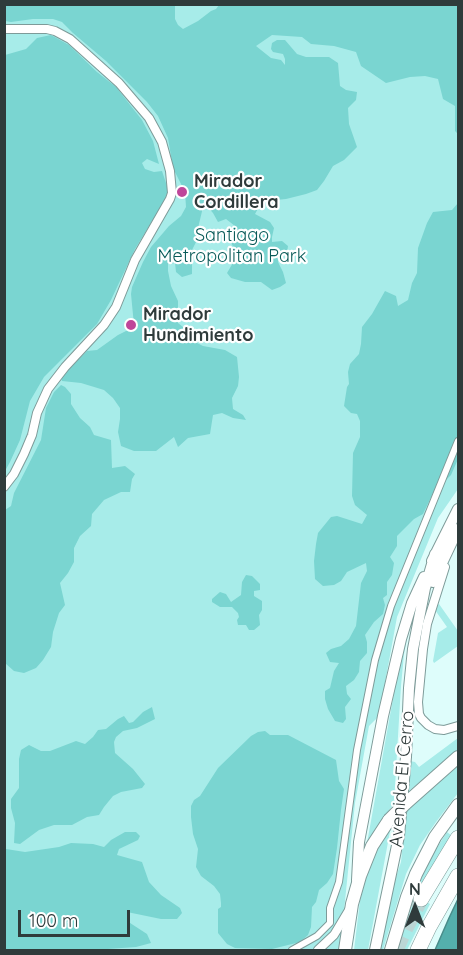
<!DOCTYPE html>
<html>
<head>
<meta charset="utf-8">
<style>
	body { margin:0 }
	#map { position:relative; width:463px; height:955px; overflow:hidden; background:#defdfb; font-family:Quicksand,sans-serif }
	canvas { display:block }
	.frame { position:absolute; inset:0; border:6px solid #2f3b3b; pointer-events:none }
	.north { position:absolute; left:385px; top:877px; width:60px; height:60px; -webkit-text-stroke:4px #fff; paint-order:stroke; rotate:0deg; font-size:16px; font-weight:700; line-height:24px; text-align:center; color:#2f3b3b }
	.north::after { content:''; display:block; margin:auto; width:21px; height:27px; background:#2f3b3b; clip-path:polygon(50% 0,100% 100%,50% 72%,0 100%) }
	.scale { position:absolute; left:18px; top:910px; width:112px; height:27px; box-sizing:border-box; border:3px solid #2f3b3b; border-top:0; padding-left:8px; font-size:18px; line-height:21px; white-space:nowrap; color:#2f3b3b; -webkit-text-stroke:4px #fff; paint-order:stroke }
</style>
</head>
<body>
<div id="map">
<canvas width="463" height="955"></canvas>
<div class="frame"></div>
<div class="north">N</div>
<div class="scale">100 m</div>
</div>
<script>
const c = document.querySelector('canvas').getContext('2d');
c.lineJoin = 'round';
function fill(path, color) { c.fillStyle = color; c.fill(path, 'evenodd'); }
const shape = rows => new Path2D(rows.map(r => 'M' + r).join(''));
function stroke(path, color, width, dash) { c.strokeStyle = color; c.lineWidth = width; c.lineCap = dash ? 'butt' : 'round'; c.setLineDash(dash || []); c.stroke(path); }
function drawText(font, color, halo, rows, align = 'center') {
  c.font = font + ' Quicksand,sans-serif'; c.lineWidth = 4.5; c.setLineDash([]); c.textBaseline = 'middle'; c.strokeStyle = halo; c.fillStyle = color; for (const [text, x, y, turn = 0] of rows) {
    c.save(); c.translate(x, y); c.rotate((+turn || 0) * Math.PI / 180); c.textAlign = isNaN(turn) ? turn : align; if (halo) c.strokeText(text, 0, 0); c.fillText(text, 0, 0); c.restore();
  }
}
fill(shape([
	[5,5,458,5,458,489,438,518,397,617,379,716,369,726,355,803,340,950,5,950],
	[439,604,458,631,458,646,434,663,433,661,438,633,447,627,435,610,435,606],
	[411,619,404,654,401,686,394,803,367,843,401,654],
	[458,738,458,750,409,791,410,761,415,762,419,767],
	[458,764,458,793,436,822,420,845,406,874,383,950,378,950,393,886,401,862,406,811],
	[391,826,368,950,354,950,362,884,377,847],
	[447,832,452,836,418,897,430,904,407,950,397,950,422,876,431,857]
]), '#a7ece9');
fill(shape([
	[5,4,175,5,175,19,178,25,183,29,198,21,211,11,216,9,219,5,458,5,458,134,455,131,455,106,443,99,438,79,425,76,410,77,386,83,361,66,356,52,334,46,311,44,302,37,272,35,256,46,271,58,281,60,285,65,285,59,283,54,273,52,271,49,272,43,277,40,285,40,297,54,306,57,329,57,338,63,340,86,346,90,357,92,356,100,348,108,349,124,357,147,344,160,333,166,324,181,317,190,306,194,286,199,276,200,266,197,261,203,255,214,270,222,274,228,272,237,272,242,282,241,288,246,287,253,279,255,278,262,283,272,286,283,280,287,272,290,261,282,245,282,231,278,227,273,237,256,236,249,232,245,231,235,235,226,226,219,218,222,213,213,204,203,198,228,197,240,192,250,192,274,182,277,176,272,175,263,168,264,168,271,171,286,178,301,178,323,189,332,194,330,193,341,203,346,225,350,237,357,239,377,238,386,232,398,233,409,243,415,246,420,233,418,222,413,213,415,210,434,188,438,178,447,174,437,156,451,134,451,121,446,118,432,120,419,120,408,113,398,104,390,81,383,62,381,61,377,87,351,97,350,118,335,132,328,134,325,131,294,132,287,143,262,151,247,169,226,181,216,186,207,185,192,173,168,168,138,158,116,147,102,106,61,73,33,62,22,53,19,33,19,11,22,5,21],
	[51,35,69,45,97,72,116,87,142,120,153,141,159,164,147,159,142,163,145,169,154,172,162,171,168,189,166,198,135,249,111,300,97,324,44,377,30,401,20,440,10,462,5,471,5,55,26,49,37,38],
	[458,203,458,459,451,475,433,493,423,514,414,519,397,536,397,546,390,557,394,563,392,575,387,582,387,595,383,598,385,605,383,614,374,622,365,635,367,642,367,653,360,661,359,672,354,680,346,686,347,694,351,699,345,707,346,719,343,723,335,721,328,709,325,699,325,691,330,688,334,671,339,663,330,662,326,653,331,649,341,646,349,639,356,626,361,583,367,571,366,563,347,572,341,581,334,585,323,586,315,579,314,561,316,544,318,533,331,517,337,516,362,524,367,515,355,505,352,496,353,453,360,437,360,421,357,414,351,413,344,406,347,387,349,384,348,372,350,364,359,354,361,344,362,327,372,314,385,291,396,296,398,306,408,300,412,283,417,273,418,248,427,223,433,212,452,210],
	[61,385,65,387,71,394,71,404,80,418,90,427,94,435,111,440,112,468,125,466,135,474,132,479,130,492,121,492,104,500,92,514,91,526,80,536,74,548,74,562,68,573,60,583,65,605,59,613,53,632,51,647,43,660,36,668,24,673,14,671,5,663,5,510,11,506,14,493,41,440,46,408,54,392],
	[246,575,252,576,260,584,260,590,254,591,254,596,262,601,262,610,259,615,260,625,254,630,249,630,246,625,238,625,237,620,239,617,238,613,232,607,220,607,212,602,212,599,220,592,226,594,231,602,241,595,242,582],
	[152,707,155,719,137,728,123,731,116,737,114,742,115,753,133,769,145,784,142,788,121,792,113,796,104,807,99,815,87,817,72,825,54,825,39,830,20,844,14,843,15,823,11,808,11,799,19,788,19,759,21,750,29,745,41,751,50,751,76,741,85,744,93,737,98,730,106,729,118,719,124,716,129,723,133,722,143,712],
	[265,731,270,735,288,735,336,760,339,781,344,789,341,810,337,848,333,874,327,883,319,890,316,902,312,907,311,927,308,935,300,942,272,949,235,948,227,944,218,933,218,909,221,907,221,903,220,894,214,886,201,876,196,867,198,849,193,834,191,817,191,806,194,800,200,796,218,768,251,736,258,732],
	[4,813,6,849,25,852,59,847,71,843,93,844,104,847,111,840,125,832,136,832,140,836,138,840,119,849,117,855,142,862,149,882,161,895,180,908,182,913,177,919,161,919,127,912,127,921,147,934,151,943,136,947,94,950,62,950,58,949,51,950,5,950]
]), '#7ad5d1');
const water = shape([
	[458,899,458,950,435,950,449,918,458,899]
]);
fill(water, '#54afac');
stroke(water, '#498c8a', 1.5);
stroke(shape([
	[396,950,406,928,421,899]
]), '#bbd6d5', 15, [15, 8]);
const pedestrian = shape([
	[292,950,317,936,330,923,330,908,339,882,357,750,375,660,391,606,458,441]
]);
const minor = shape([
	[4,29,47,29,55,31,70,39,119,83,149,118,162,142,170,171,172,193,170,199,135,260,116,307,104,325,65,367,48,389,37,413,32,435,24,454,14,474,4,487],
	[445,567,427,624,423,649,418,702,419,714,421,718,428,725,435,729,444,730,458,726],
	[318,950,334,935,349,910]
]);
const tertiary = shape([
	[432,561,458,509],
	[433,582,458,529],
	[357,880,359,842,383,716,401,639,412,603,424,577],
	[375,950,399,836,406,757,409,688,413,649,425,588,435,554]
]);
const primary = shape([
	[405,804,458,757],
	[345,950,352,904,360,876,372,846,389,820],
	[391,950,407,897,416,874,435,837,458,805]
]);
const motorway = shape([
	[421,899,458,838],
	[418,950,429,927,458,876]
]);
stroke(pedestrian, '#7e9b99', 8);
stroke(minor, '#7e9b99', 10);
stroke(tertiary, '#7e9b99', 12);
stroke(primary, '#7e9b99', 14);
stroke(motorway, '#7e9b99', 16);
stroke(pedestrian, '#fff', 6);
stroke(minor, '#fff', 8);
stroke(tertiary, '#fff', 10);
stroke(primary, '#fff', 12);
stroke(motorway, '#fff', 15);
const primaryBridge = shape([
	[389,820,405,804]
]);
stroke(primaryBridge, '#7e9b99', 14, []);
stroke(primaryBridge, '#fff', 12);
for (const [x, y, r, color] of [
	[182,192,6,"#bf469a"],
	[131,325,6,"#bf469a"]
]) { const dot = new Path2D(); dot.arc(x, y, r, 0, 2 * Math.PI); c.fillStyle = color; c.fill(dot); stroke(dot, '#fff', 2); }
drawText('bold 18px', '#2f3b3b', '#fff', [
	["Mirador",194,182],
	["Cordillera",194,203],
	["Mirador",143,315],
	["Hundimiento",143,336]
], 'left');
drawText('18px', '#085a58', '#fff', [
	["Santiago",232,236],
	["Metropolitan Park",232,257]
]);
drawText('18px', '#2f3b3b', '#fff', [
	["Avenida El Cerro",402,779,-85]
]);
</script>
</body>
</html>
